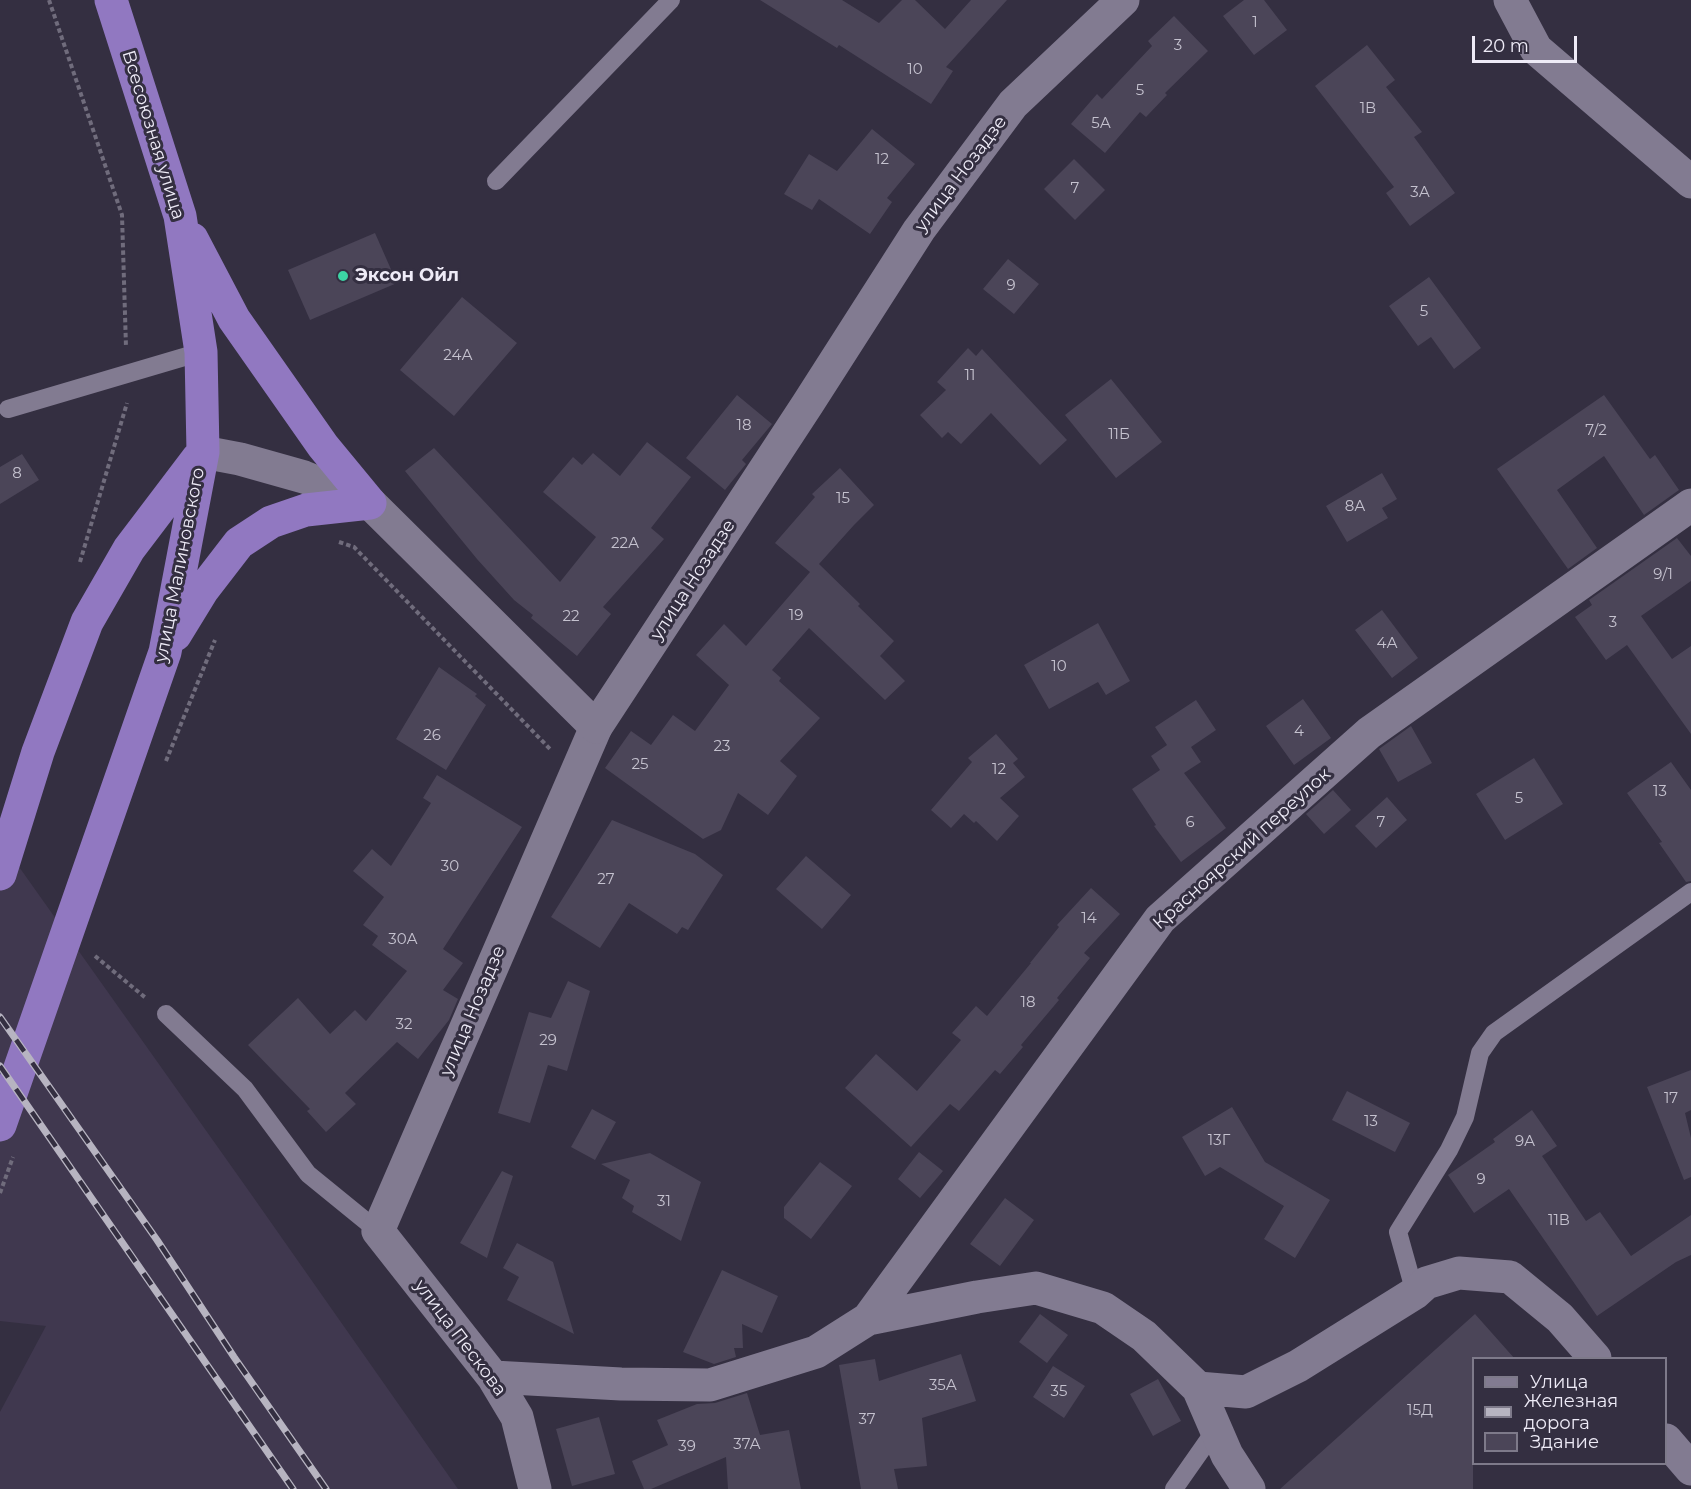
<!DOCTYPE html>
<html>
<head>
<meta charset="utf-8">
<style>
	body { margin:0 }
	#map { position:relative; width:1691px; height:1489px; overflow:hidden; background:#342f41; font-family:Montserrat,sans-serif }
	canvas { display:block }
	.legend { position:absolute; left:1472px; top:1357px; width:195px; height:108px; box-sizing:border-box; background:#342f41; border:2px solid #7e7a8a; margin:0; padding:8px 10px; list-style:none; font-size:18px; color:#eeebf7 }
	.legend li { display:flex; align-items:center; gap:12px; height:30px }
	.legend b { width:30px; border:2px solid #7e7a8a }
	.scale { position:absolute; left:1472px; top:36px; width:105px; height:27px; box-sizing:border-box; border:3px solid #eeebf7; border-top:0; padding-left:8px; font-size:18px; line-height:21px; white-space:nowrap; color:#eeebf7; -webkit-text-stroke:4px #342f41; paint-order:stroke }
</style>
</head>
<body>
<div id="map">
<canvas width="1691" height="1489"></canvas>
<ul class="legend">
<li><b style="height:8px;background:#827b91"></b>Улица</li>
<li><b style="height:8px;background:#b7b4c1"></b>Железная дорога</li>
<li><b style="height:16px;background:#4b4558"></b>Здание</li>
</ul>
<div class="scale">20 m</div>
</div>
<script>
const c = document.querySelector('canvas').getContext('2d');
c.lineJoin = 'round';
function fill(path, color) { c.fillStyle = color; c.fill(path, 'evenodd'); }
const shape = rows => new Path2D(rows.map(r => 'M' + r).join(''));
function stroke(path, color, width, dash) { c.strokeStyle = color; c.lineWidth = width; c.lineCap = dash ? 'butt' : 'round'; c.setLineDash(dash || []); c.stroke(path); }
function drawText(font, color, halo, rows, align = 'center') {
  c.font = font + ' Montserrat,sans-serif'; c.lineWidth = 6; c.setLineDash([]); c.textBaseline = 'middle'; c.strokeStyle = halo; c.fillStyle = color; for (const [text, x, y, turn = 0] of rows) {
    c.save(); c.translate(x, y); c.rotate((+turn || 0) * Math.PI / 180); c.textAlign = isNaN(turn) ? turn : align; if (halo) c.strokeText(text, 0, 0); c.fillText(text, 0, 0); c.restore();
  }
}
fill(shape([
	[0,840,251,1194,458,1489,0,1489,0,1412,46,1326,0,1321]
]), '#40384f');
fill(shape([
	[760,0,842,0,879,23,902,0,915,0,945,29,971,0,1007,0,946,67,953,71,931,104,839,45,837,48],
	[1244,0,1264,0,1287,30,1254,55,1223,16],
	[1174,16,1208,51,1165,93,1167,95,1146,117,1140,112,1105,153,1071,124,1097,94,1102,99,1152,46,1148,41],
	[1367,45,1395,80,1386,87,1422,132,1414,137,1455,193,1410,226,1386,193,1394,187,1315,86],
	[872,129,915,164,887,198,892,202,870,234,819,199,812,210,784,194,809,154,837,171],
	[1074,159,1105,190,1075,220,1044,189],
	[375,233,397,283,310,320,288,270],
	[1008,259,1039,284,1014,314,983,289],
	[1429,277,1481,348,1454,369,1431,337,1418,346,1389,306],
	[462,297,517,343,454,416,400,370],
	[968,348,976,356,982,349,1067,440,1040,465,991,413,961,444,948,432,942,438,920,415,946,390,937,382],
	[1111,379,1162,442,1116,478,1065,415],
	[737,395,772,424,742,460,746,464,725,490,686,458],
	[1604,395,1650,459,1655,455,1679,490,1644,515,1604,456,1557,490,1597,548,1568,569,1497,469],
	[647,442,691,477,651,528,664,539,603,607,611,614,577,656,531,618,533,615,514,600,477,559,405,471,434,448,560,582,596,537,543,492,573,457,582,465,593,453,620,476],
	[22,454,39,480,0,504,0,467],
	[840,468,874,505,854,525,819,564,860,604,858,606,894,641,880,656,905,681,885,700,809,628,772,670,781,678,779,681,820,718,780,761,797,776,768,815,738,793,721,830,703,839,605,768,631,731,651,745,673,715,695,731,729,685,696,655,724,624,746,646,810,572,775,543,815,497,812,494],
	[1382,473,1397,499,1382,508,1388,518,1347,542,1326,506],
	[1677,538,1691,556,1691,581,1641,616,1672,659,1691,646,1691,734,1627,645,1606,660,1575,617,1592,605,1589,600],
	[1382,610,1418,658,1392,678,1355,630],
	[1098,623,1130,681,1106,695,1098,682,1049,709,1024,665],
	[439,667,477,694,475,696,486,705,446,770,396,739],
	[1303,699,1331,738,1294,765,1266,726],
	[1196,700,1216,730,1191,747,1201,762,1184,773,1226,828,1181,862,1154,826,1156,825,1132,789,1160,770,1151,756,1167,745,1155,727],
	[1411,726,1432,763,1398,782,1379,749],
	[996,734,1018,759,1013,763,1025,777,1000,798,1019,816,997,841,976,821,974,823,964,814,951,828,931,810,972,762,968,758],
	[1534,758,1563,804,1505,840,1476,794],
	[1671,762,1691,790,1691,881,1686,882,1659,843,1662,842,1627,793],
	[437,775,522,827,443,949,463,963,443,990,458,999,449,1020,418,1059,397,1042,345,1093,356,1104,326,1132,307,1111,310,1109,248,1045,298,998,330,1034,355,1010,366,1021,407,971,372,945,378,936,363,925,384,897,353,871,372,849,391,866,431,803,423,798],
	[1333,790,1351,810,1324,834,1306,814],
	[1387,797,1407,820,1376,848,1355,826],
	[612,820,695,854,723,875,688,930,682,927,677,934,629,903,600,948,551,917],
	[806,856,851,895,822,929,776,889],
	[1091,888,1120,914,1084,953,1090,958,1057,998,1059,1000,1021,1045,1023,1047,1000,1074,995,1070,959,1111,950,1104,911,1147,845,1088,876,1054,917,1091,961,1040,952,1033,976,1006,987,1016,1031,963,1030,963,1059,927,1057,925],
	[568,981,590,991,567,1071,548,1065,530,1123,498,1113,529,1012,551,1018],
	[1691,1070,1691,1110,1685,1113,1691,1138,1691,1177,1684,1180,1647,1087],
	[1347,1091,1410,1123,1395,1152,1332,1120],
	[1232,1107,1265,1162,1330,1200,1295,1258,1264,1239,1284,1206,1220,1167,1205,1176,1182,1137],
	[592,1109,616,1122,595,1160,571,1147],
	[1532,1110,1557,1146,1542,1156,1586,1221,1600,1212,1631,1256,1691,1215,1691,1255,1676,1262,1597,1316,1509,1189,1474,1213,1448,1175,1495,1142,1493,1139],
	[919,1152,943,1171,920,1198,898,1179],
	[650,1153,701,1182,681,1241,632,1212,634,1206,622,1198,630,1180,601,1164],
	[820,1162,852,1186,811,1239,784,1218,784,1207],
	[502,1171,513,1176,487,1258,460,1243],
	[1005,1198,1034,1220,1000,1266,970,1244],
	[517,1243,553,1262,574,1334,507,1300,519,1277,503,1268],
	[722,1270,778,1296,762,1333,742,1324,743,1348,734,1348,736,1357,714,1364,683,1352],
	[1040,1314,1068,1335,1047,1363,1019,1342],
	[1475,1314,1515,1359,1473,1359,1473,1489,1280,1489],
	[961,1354,976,1401,922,1418,927,1466,894,1469,898,1489,861,1489,839,1365,875,1359,879,1381],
	[1053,1366,1085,1386,1064,1418,1033,1397],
	[1158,1379,1181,1421,1153,1436,1130,1394],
	[747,1393,760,1435,789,1430,801,1489,728,1489,726,1457,651,1489,644,1489,632,1461,668,1445,657,1420,697,1404,715,1403],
	[599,1417,615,1474,572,1486,556,1429]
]), '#4b4558');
stroke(shape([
	[49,0,122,215,126,347],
	[339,542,354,547,551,750],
	[80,562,127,403],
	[166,761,215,640],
	[95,956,147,999],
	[0,1193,13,1157]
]), '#706c7c', 4, [4.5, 3]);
stroke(shape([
	[496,181,671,0],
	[8,409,201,352],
	[166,1014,245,1089,308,1174,378,1231],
	[1415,1293,1398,1232,1449,1150,1465,1117,1480,1053,1494,1033,1691,892],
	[1174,1489,1216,1429]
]), '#827b91', 18);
stroke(shape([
	[1510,0,1536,49,1691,182],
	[868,1319,977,1297,1036,1288,1103,1308,1144,1336,1198,1388,1227,1455,1249,1489],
	[493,1377,621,1384,710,1385,816,1352,868,1319,1160,919,1369,733,1691,505],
	[1198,1388,1246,1392,1298,1366,1415,1293,1426,1283,1459,1273,1510,1277,1560,1318,1595,1358],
	[1666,1440,1691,1469],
	[535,1489,517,1417,493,1377,378,1231,596,727]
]), '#827b91', 33);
stroke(shape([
	[203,452,240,459,304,477,370,503,596,727,807,405,919,230,1013,104,1123,0]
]), '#827b91', 33);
stroke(shape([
	[192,239,234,319,323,446,370,503],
	[175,635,202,591,239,543,271,522,306,510,370,503],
	[0,874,38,752,87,622,129,549,198,458],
	[0,1125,165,652,203,452,201,352,180,216,111,0]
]), '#9178c1', 33);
const rail = shape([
	[0,1017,157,1240,234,1357,326,1489],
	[0,1066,293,1489]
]);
stroke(rail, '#b7b4c1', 7);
stroke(rail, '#342f41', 4.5, [14]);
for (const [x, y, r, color] of [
	[343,276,6,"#3cd4a4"]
]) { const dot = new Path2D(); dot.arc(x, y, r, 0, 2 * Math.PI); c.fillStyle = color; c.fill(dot); stroke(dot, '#342f41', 2); }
drawText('15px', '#c5c2cf', null, [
	["1",1255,23],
	["3",1178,46],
	["10",915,70],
	["5",1140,91],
	["1В",1368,109],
	["5А",1101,124],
	["12",882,160],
	["7",1075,189],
	["3А",1420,193],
	["9",1011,286],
	["5",1424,312],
	["24А",458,356],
	["11",970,376],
	["18",744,426],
	["7/2",1596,431],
	["11Б",1119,435],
	["8",17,474],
	["15",843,499],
	["8А",1355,507],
	["22А",625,544],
	["9/1",1663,575],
	["19",796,616],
	["22",571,617],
	["3",1613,623],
	["4А",1387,644],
	["10",1059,667],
	["4",1299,732],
	["26",432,736],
	["23",722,747],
	["25",640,765],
	["12",999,770],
	["13",1660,792],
	["5",1519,799],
	["6",1190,823],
	["7",1381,823],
	["30",450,867],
	["27",606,880],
	["14",1089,919],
	["30А",403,940],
	["18",1028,1003],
	["32",404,1025],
	["29",548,1041],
	["17",1671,1099],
	["13",1371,1122],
	["13Г",1219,1141],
	["9А",1525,1142],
	["9",1481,1180],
	["31",664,1202],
	["11В",1559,1221],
	["35А",943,1386],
	["35",1059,1392],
	["15Д",1420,1411],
	["37",867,1420],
	["37А",747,1445],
	["39",687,1447]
]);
drawText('18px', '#eeebf7', '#342f41', [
	["Всесоюзная улица",153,135,73],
	["улица Нозадзе",961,174,-53],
	["улица Малиновского",180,565,-79],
	["улица Нозадзе",693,580,-57],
	["Красноярский переулок",1242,849,-42],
	["улица Нозадзе",473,1011,-67],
	["улица Пескова",460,1338,53]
]);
drawText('bold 18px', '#eeebf7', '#342f41', [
	["Эксон Ойл",355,276]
], 'left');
</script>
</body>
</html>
